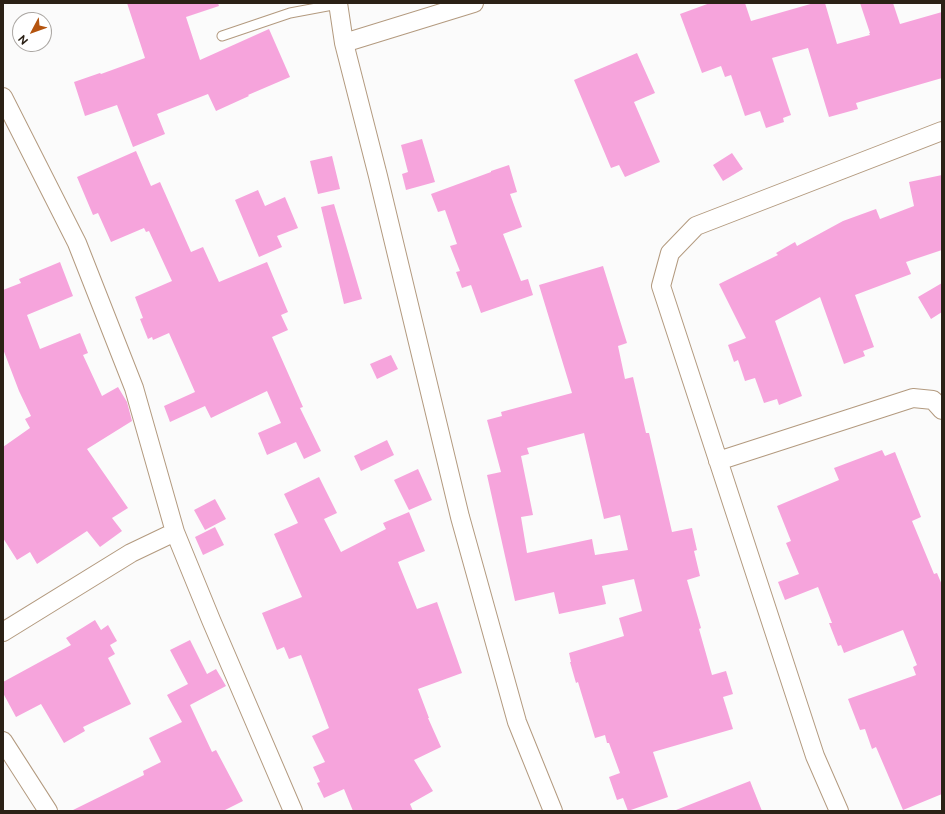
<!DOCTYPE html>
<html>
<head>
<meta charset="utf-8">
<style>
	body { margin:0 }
	#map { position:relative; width:945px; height:814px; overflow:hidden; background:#fbfbfb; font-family:Raleway,sans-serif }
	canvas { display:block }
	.frame { position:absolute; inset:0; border:4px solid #2b2116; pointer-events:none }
	.north { position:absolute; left:12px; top:12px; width:40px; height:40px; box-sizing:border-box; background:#fff; border:1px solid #aaa6a2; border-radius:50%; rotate:229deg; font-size:11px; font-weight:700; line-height:16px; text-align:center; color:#2b2116 }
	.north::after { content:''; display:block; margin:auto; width:14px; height:18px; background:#b4540f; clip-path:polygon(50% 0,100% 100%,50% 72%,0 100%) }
</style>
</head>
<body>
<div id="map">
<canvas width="945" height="814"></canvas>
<div class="frame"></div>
<div class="north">N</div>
</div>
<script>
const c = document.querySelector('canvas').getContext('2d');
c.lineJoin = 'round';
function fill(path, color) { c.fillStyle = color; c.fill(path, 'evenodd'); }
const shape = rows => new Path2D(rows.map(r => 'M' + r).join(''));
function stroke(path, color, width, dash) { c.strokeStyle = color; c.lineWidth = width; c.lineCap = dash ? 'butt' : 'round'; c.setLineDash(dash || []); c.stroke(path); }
fill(shape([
	[127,3,218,3,219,6,186,17,200,60,269,29,290,77,248,95,249,96,216,111,208,94,157,114,165,134,133,147,117,105,85,116,74,82,100,73,101,74,145,58],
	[710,3,745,3,751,21,814,3,825,3,837,44,870,35,869,33,870,33,860,3,893,3,900,24,942,12,942,78,856,103,858,109,829,117,808,48,772,58,791,115,783,118,784,122,766,128,760,111,745,116,731,75,725,77,721,66,702,73,680,14],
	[637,53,655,93,634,102,660,162,625,177,619,165,611,168,574,80],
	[422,139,435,182,406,190,402,174,408,172,401,145],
	[136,151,151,186,160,182,191,252,203,247,219,282,267,262,288,312,281,315,288,330,272,337,303,407,300,408,321,451,304,459,296,442,267,455,258,433,281,423,267,391,211,418,205,406,170,422,164,406,195,392,169,333,153,340,152,337,148,339,140,319,143,318,135,297,172,281,149,231,146,232,144,228,111,242,98,213,93,215,77,177],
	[732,153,743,169,723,181,713,165],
	[332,156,340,189,318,194,310,161],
	[509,165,517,192,510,194,522,227,503,234,521,281,528,279,533,295,481,313,471,285,462,288,456,272,460,271,450,246,457,244,445,210,438,212,431,194,491,172,491,171],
	[942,175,942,250,906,262,911,274,855,295,874,347,863,351,865,356,844,364,820,297,775,321,802,396,779,405,777,399,764,403,755,378,745,381,738,360,734,362,728,345,746,338,719,284,778,255,776,253,795,242,797,246,843,221,876,209,880,219,914,206,909,182],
	[258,190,265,206,285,197,298,228,277,236,282,247,259,257,235,200],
	[334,204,362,299,344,304,321,207],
	[60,262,73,296,27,315,40,349,80,333,88,353,83,355,102,396,118,387,127,402,132,421,87,449,128,508,112,518,122,531,100,547,87,531,37,564,30,552,17,560,3,538,3,447,30,428,25,419,31,416,19,391,3,349,3,290,21,283,19,279],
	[603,266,627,343,618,346,625,379,633,377,646,433,649,433,672,532,692,528,697,550,694,551,700,576,687,580,701,628,699,629,712,675,726,671,733,694,723,697,733,729,653,752,668,797,628,811,623,798,617,800,609,777,620,773,609,743,607,743,605,735,595,738,581,692,578,682,576,683,570,662,571,662,569,653,624,636,619,618,642,611,634,579,602,586,606,604,559,614,554,592,515,601,487,475,501,472,487,420,502,416,501,412,572,393,539,285],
	[584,433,604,519,620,515,628,550,595,555,592,539,527,553,521,517,533,515,521,456,529,454,527,448],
	[942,283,942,312,931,319,918,297],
	[391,355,398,369,377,379,370,364],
	[387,440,394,455,361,471,354,456],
	[882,450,885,456,895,452,921,517,912,521,934,574,937,573,942,585,942,794,903,810,876,747,872,749,865,729,860,730,848,699,916,675,913,667,917,665,903,630,844,653,841,645,838,646,829,623,832,623,818,587,785,600,778,582,799,574,786,543,791,541,777,506,839,480,834,468],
	[418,469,432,500,409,510,394,480],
	[319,477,337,513,324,519,341,552,386,529,383,523,409,512,425,551,398,562,417,609,437,602,462,673,418,689,429,718,428,718,441,747,414,760,433,791,410,804,413,811,353,811,344,789,324,798,317,783,320,782,313,767,325,762,312,736,329,728,301,655,289,659,284,647,277,650,262,613,302,597,274,534,298,523,284,494],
	[215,499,226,519,205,530,194,510],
	[215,527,224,545,203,555,195,537],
	[95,620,101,630,108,625,117,641,110,645,115,654,108,658,131,704,83,727,85,731,64,743,41,704,16,717,3,693,3,682,71,645,66,638],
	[190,640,207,674,216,669,226,686,190,705,212,752,216,750,243,801,223,811,71,811,144,775,143,771,161,762,149,738,182,722,167,695,188,684,170,650],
	[750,781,762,811,676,811,676,810]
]), '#f6a4dc');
const service = shape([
	[222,36,290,13,338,4]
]);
const minor = shape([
	[338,3,344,43,378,176,460,517,517,722,553,811],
	[344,43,474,3],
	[3,97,77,243,134,388,175,532,211,620,293,811],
	[718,461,913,398,933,400,942,410],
	[3,632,131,553,175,532],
	[3,741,48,811],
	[839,811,815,756,661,286,670,253,696,226,942,131]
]);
stroke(service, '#b39a7f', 11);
stroke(minor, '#b39a7f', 20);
stroke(service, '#fff', 9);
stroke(minor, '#fff', 18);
</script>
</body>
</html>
